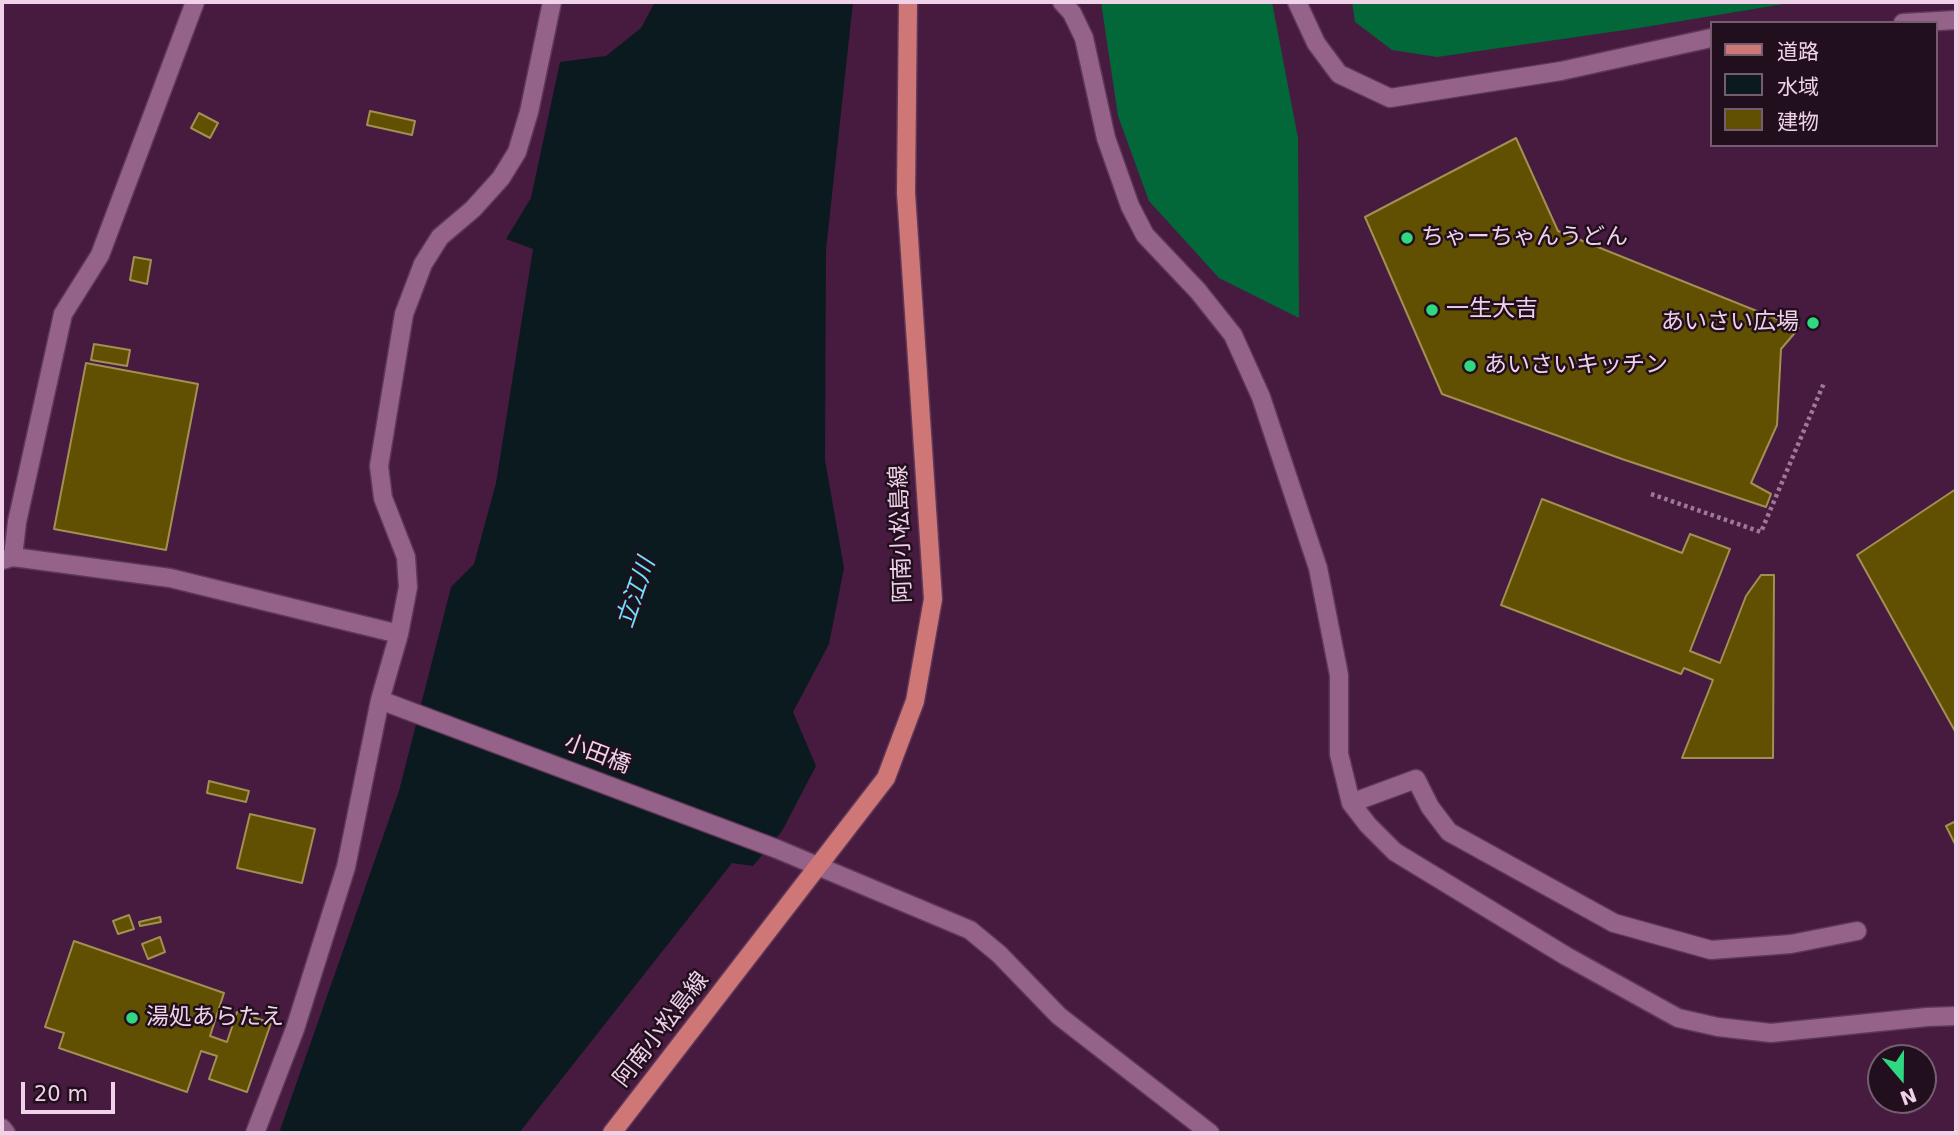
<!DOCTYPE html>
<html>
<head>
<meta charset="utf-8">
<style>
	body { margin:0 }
	#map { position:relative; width:1958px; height:1135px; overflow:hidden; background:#471b3f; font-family:"DejaVu Sans","Noto Sans JP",sans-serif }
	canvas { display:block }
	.frame { position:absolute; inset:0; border:4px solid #efd2e8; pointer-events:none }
	.legend { position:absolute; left:1710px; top:21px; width:228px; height:126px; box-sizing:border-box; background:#220f1e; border:2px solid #745d6f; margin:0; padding:9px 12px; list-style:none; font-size:21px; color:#efd2e8 }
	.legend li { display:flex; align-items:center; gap:14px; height:35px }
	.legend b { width:35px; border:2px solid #745d6f }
	.north { position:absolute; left:1867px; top:1044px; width:70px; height:70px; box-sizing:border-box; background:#220f1e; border:2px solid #745d6f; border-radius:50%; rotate:160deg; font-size:19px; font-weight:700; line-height:28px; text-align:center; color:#efd2e8 }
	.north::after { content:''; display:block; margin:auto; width:24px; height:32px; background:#31d882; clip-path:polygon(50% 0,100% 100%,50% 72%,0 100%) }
	.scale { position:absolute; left:21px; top:1082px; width:94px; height:32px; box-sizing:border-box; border:4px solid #efd2e8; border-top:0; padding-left:9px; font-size:21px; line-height:24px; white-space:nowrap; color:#efd2e8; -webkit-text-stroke:5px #220f1e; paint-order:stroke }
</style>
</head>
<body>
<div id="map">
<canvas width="1958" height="1135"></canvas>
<div class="frame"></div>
<ul class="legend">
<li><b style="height:9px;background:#cf7776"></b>道路</li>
<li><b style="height:19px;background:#0b1a1e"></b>水域</li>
<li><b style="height:19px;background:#615001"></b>建物</li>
</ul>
<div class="north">N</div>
<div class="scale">20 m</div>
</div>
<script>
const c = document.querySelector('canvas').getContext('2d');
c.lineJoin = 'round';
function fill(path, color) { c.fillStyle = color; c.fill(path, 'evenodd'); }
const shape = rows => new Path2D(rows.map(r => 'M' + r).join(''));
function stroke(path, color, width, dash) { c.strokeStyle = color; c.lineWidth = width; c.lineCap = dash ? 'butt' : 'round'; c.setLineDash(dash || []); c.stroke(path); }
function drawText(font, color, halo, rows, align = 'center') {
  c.font = font + ' "DejaVu Sans","Noto Sans JP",sans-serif'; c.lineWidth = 5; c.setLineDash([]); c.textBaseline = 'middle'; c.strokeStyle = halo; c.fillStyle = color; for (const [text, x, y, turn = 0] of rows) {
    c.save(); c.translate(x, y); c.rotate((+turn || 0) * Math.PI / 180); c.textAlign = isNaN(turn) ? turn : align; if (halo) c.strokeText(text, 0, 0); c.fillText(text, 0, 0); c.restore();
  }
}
fill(shape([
	[1101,2,1272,2,1298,138,1299,318,1219,278,1149,201,1118,116],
	[1352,2,1796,2,1639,28,1437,57,1392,50,1355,22]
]), '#026739');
fill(shape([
	[655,2,853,2,826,250,825,460,844,568,829,644,793,712,816,766,782,831,753,866,732,863,519,1133,279,1133,399,791,451,587,474,564,496,483,533,249,506,239,531,198,560,62,606,56,641,28]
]), '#0b1a1e');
const building = shape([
	[370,111,415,121,412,135,367,125,370,111],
	[199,113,218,123,210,138,191,128,199,113],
	[1516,138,1558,231,1799,328,1781,349,1777,425,1751,483,1771,494,1766,507,1622,459,1442,394,1365,217,1516,138],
	[134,257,151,260,147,284,130,280,134,257],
	[94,344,130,350,127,366,91,360,94,344],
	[86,363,198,384,166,550,54,529,86,363],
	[1956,489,1956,733,1857,555,1956,489],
	[1542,499,1682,553,1690,534,1730,549,1690,651,1720,663,1746,596,1761,575,1774,575,1773,758,1682,758,1713,680,1684,668,1681,674,1501,605,1542,499],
	[209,781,249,791,246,802,207,793,209,781],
	[250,814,315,829,302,883,237,868,250,814],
	[1956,821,1956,846,1946,826,1956,821],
	[129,915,134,929,118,934,113,921,129,915],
	[160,917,161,922,140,926,139,922,160,917],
	[160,937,165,952,148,959,142,944,160,937],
	[74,941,224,993,210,1036,227,1042,237,1012,271,1023,247,1092,209,1079,217,1056,201,1051,187,1092,59,1048,64,1033,45,1027,74,941]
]);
fill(building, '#615001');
stroke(building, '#a19052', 2);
const minor = shape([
	[1062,2,1072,13,1084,38,1106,138,1130,206,1145,235,1198,291,1233,335,1261,397,1318,568,1339,675,1339,754,1351,803,1368,825,1395,852,1566,956,1678,1018,1718,1027,1771,1033,1927,1017,1956,1016],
	[1297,2,1316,43,1339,74,1390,98,1561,71,1711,38],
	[1903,23,1956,20],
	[13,557,170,578,399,634,380,700,346,867,295,1029,255,1133],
	[3,560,13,557,17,522,63,314,100,255,195,2],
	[399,634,408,587,406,557,383,498,379,466,404,314,423,264,440,237,473,209,501,178,517,152,529,112,552,2],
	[380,700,777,849,970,930,999,954,1059,1016,1210,1133],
	[1351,803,1416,779,1430,807,1449,832,1614,923,1711,950,1791,944,1857,931],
	[2,1128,6,1133]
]);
const major = shape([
	[612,1133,886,778,915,701,933,599,906,193,908,2]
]);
stroke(minor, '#5e3858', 21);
stroke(major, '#5e3858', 21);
stroke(shape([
	[1651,494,1761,532,1824,383]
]), '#9e7996', 4.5, [3.5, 3.5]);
stroke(minor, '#95638a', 18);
stroke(major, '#cf7776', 18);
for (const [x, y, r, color] of [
	[1407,238,7,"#31d882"],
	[1432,310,7,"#31d882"],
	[1813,323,7,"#31d882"],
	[1470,366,7,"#31d882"],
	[132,1018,7,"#31d882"]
]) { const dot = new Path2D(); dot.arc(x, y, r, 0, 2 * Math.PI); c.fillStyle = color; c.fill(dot); stroke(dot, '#220f1e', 2.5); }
drawText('23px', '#efd2e8', '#220f1e', [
	["ちゃーちゃんうどん",1421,238],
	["一生大吉",1446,310],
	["あいさい広場",1799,323,"right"],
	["あいさいキッチン",1484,366],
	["湯処あらたえ",146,1018]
], 'left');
drawText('23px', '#efd2e8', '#220f1e', [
	["阿南小松島線",902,534,-92],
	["小田橋",597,755,21],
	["阿南小松島線",662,1030,-52]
]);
drawText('italic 24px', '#6be3fe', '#220f1e', [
	["立江川",637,593,-71]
]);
</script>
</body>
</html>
